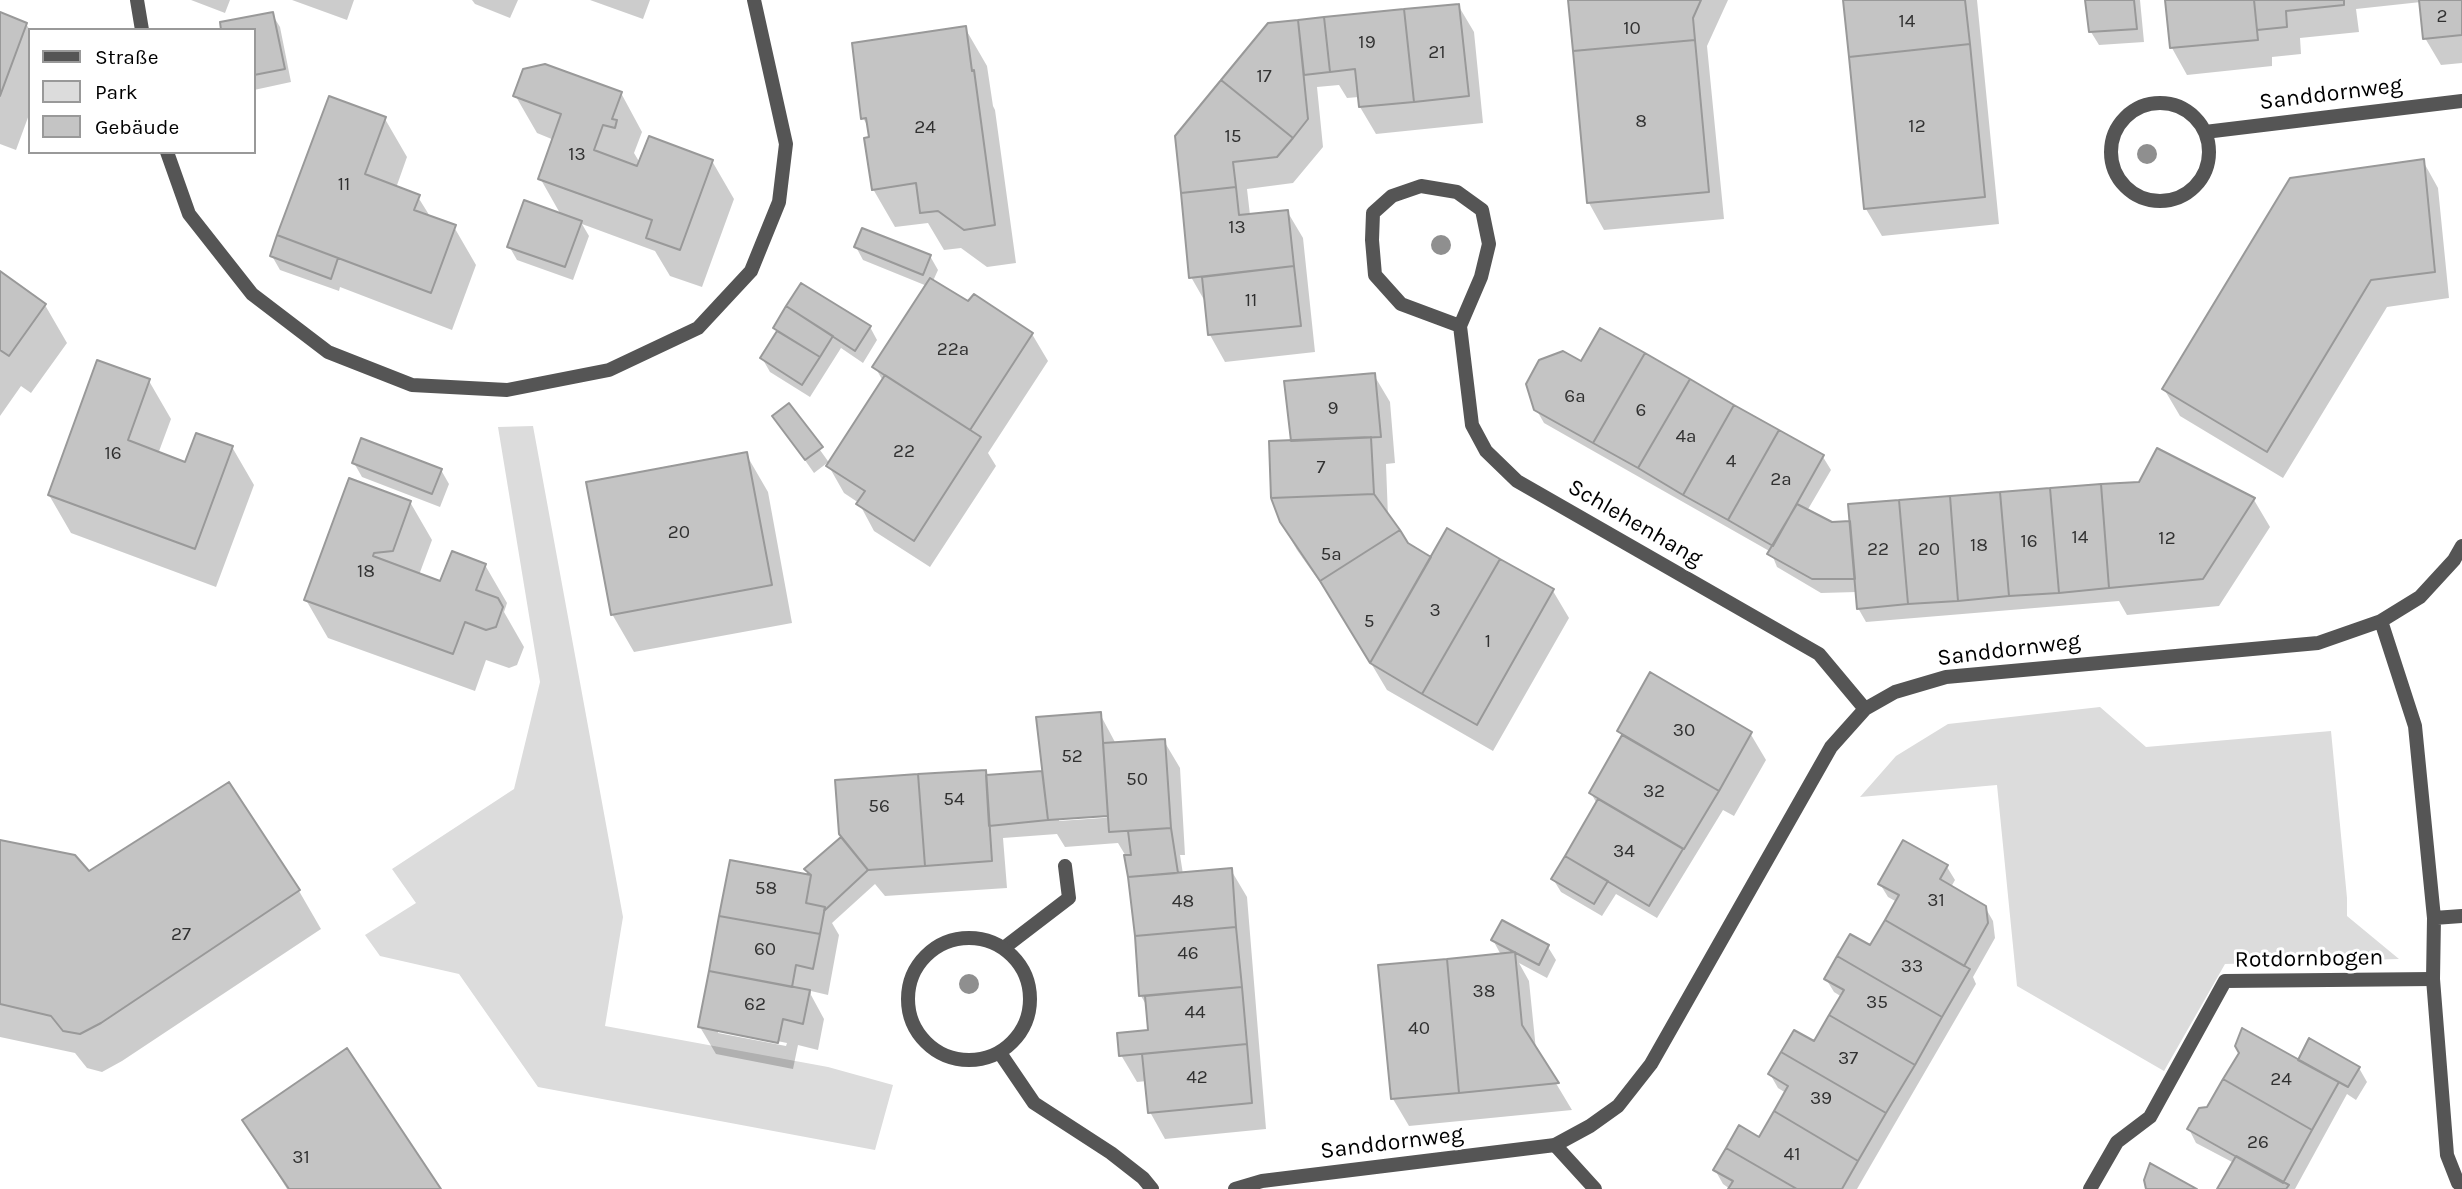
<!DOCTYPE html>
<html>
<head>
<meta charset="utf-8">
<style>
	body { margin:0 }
	#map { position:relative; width:2462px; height:1189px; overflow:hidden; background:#fff; font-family:Karla,sans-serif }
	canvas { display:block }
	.legend { position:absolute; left:28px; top:28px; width:228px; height:126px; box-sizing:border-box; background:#fff; border:2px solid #999; margin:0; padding:9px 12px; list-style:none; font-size:21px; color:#000 }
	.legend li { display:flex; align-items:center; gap:14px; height:35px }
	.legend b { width:35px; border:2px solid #999 }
</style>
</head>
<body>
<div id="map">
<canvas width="2462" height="1189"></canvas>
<ul class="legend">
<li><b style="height:9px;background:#555"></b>Straße</li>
<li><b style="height:19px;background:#dcdcdc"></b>Park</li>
<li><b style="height:19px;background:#c4c4c4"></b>Gebäude</li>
</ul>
</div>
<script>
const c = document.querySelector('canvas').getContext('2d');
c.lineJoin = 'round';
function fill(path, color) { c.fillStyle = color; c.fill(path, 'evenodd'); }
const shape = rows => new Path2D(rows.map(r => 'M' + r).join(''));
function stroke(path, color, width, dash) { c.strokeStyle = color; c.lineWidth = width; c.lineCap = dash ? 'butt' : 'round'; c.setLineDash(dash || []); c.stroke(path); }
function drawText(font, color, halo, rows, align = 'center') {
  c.font = font + ' Karla,sans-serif'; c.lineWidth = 6; c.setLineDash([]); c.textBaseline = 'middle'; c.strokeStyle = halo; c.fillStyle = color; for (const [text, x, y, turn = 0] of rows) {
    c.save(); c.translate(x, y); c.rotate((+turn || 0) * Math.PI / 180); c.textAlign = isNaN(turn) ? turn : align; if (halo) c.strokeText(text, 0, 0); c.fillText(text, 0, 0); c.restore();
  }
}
fill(shape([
	[533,426,623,917,605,1026,828,1067,893,1085,875,1150,538,1087,459,974,380,956,365,935,416,903,392,869,514,789,540,682,498,427],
	[2100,707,2146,747,2331,731,2347,898,2347,916,2399,959,2225,964,2164,1071,2017,986,1997,785,1860,797,1896,756,1948,724]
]), '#dcdcdc');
fill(shape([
	[191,0,230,0,225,13],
	[292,0,354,0,347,20],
	[472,0,518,0,510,18,475,4],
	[590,0,650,0,643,19],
	[1569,0,1728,0,1707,46,1724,219,1604,230,1589,203],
	[1845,0,1977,0,1999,224,1882,236,1866,209],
	[2087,0,2140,0,2144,42,2099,45,2091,32],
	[2167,0,2462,0,2462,63,2441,65,2425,38,2421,2,2356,9,2359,32,2300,38,2301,54,2272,57,2272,66,2187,75,2172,48],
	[1458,5,1474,32,1483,123,1376,134,1360,107,1359,97,1347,98,1339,85,1317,87,1323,147,1293,183,1247,189,1250,215,1287,211,1303,238,1315,352,1225,362,1210,335,1207,305,1191,277,1177,137,1297,22],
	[0,14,26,24,30,30,30,112,16,150,0,144],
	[272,14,280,27,291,82,254,90,254,30],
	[965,28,987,66,993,106,995,110,1016,263,987,267,961,248,944,250,928,223,895,227,873,189,871,138,870,130,863,118],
	[621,93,642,132,634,153,640,163,712,161,734,199,702,287,670,276,655,251,582,224,589,236,573,280,517,260,509,246,561,215,540,178,554,140,537,133,515,95],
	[385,119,407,157,396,188,418,197,431,218,454,227,476,265,452,330,340,287,339,291,280,270,272,256,279,235],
	[2423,161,2438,188,2449,298,2387,307,2283,478,2180,416,2164,389],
	[856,247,930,256,938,270,933,281,968,304,1032,334,1048,361,988,453,996,466,930,567,874,531,859,503,844,493,827,463,814,473,774,416,788,405,830,464,883,381,875,367,927,286,863,260],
	[0,273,45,305,67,343,31,393,21,386,0,416],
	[870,327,877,340,863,363,841,348,810,397,770,372,762,358,778,333,775,328],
	[1582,363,1823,457,1831,470,1807,511,1832,523,1852,523,2140,483,2158,450,2254,500,2270,527,2219,606,2127,615,2119,601,1866,622,1858,608,1857,592,1821,593,1777,567,1771,552,1544,423,1536,409],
	[1374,375,1390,402,1395,463,1386,464,1388,517,1407,544,1432,559,1448,530,1553,591,1569,618,1493,751,1387,690,1338,608,1297,550,1281,522,1293,442],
	[149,381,171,419,158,454,186,464,232,447,254,485,216,587,71,533,49,495],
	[746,454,768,492,792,623,634,652,612,614],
	[354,463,441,470,449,484,440,507,362,477],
	[410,502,432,540,419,575,441,583,485,565,507,603,504,612,524,647,517,665,509,668,486,660,475,691,328,638,306,600],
	[1100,714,1116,744,1164,741,1180,768,1185,855,1180,855,1183,874,1231,870,1247,897,1266,1129,1165,1139,1150,1112,1147,1081,1137,1082,1121,1055,1150,1031,1148,1008,1141,996,1127,858,1118,843,1065,847,1057,834,1003,838,1007,888,885,896,875,884,832,923,839,935,828,995,811,991,811,995,824,1019,818,1050,798,1045,793,1069,716,1054,700,1027,811,877,806,869,843,838,985,772,987,777,1044,773],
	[1117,813,1117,817,1059,821,1059,818],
	[718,1029,787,1043,786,1046,718,1033],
	[1619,731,1750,733,1766,760,1734,816,1723,810,1657,918,1616,894,1602,916,1561,892,1553,879,1597,804,1591,793,1623,738],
	[0,842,89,874,299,891,321,929,122,1061,102,1072,87,1068,75,1053,0,1037],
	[1947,867,1955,880,1951,887,1985,907,1993,921,1995,938,1973,977,1976,984,1857,1189,1730,1189,1723,1184,1715,1170,1759,1139,1786,1093,1778,1088,1770,1074,1815,1043,1842,997,1834,992,1826,979,1871,948,1897,902,1888,897,1880,884],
	[1493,940,1548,947,1556,960,1547,978,1519,963,1529,981,1536,1050,1572,1110,1409,1126,1393,1099,1501,955],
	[2299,1062,2359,1068,2367,1082,2356,1100,2347,1094,2295,1189,2219,1189,2234,1163,2196,1143,2189,1129,2208,1109],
	[245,1121,438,1189,287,1189]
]), '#0003');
const building = shape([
	[1568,0,1701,0,1693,18,1695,40,1573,51,1568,0],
	[1843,0,1965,0,1970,44,1849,57,1843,0],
	[2085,0,2134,0,2137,29,2089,32,2085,0],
	[2165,0,2254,0,2258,40,2170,48,2165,0],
	[2254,0,2344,0,2344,5,2286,11,2287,27,2257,30,2254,0],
	[2419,0,2462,0,2462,35,2423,39,2419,0],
	[1459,4,1469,96,1414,102,1404,9,1459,4],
	[1404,9,1414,102,1359,107,1355,69,1330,72,1324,17,1404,9],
	[0,12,27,23,0,96,0,12],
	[273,12,285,69,254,75,254,30,221,30,220,22,273,12],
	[1324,17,1330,72,1304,75,1298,20,1324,17],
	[1298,20,1308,119,1293,138,1221,80,1268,23,1298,20],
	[966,26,972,71,974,70,995,225,964,230,938,211,920,213,916,183,872,190,864,138,869,137,866,118,861,119,852,43,966,26],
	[1695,40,1709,192,1587,203,1573,51,1695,40],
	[1970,44,1985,197,1864,209,1849,57,1970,44],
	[545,64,622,92,612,119,617,120,615,128,603,125,594,150,637,166,649,136,713,160,680,250,646,238,652,220,538,179,561,114,513,96,523,69,545,64],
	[1221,80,1293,138,1277,157,1233,162,1236,187,1181,193,1175,136,1221,80],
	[329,96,386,117,365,174,420,195,414,210,456,225,431,293,277,235,329,96],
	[2424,159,2435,272,2371,280,2267,452,2162,389,2290,178,2424,159],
	[1236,187,1239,215,1288,210,1294,266,1189,278,1181,193,1236,187],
	[524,200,582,221,565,267,507,247,524,200],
	[862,228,931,255,923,275,854,247,862,228],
	[277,235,338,258,331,279,270,256,277,235],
	[1294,266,1301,326,1208,335,1202,277,1294,266],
	[0,271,46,304,9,356,0,350,0,271],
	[930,278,968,301,974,294,1033,333,970,430,872,367,930,278],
	[801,283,871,326,855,351,786,306,801,283],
	[786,306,833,336,820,357,773,328,786,306],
	[1600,328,1645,353,1593,443,1534,410,1526,384,1539,360,1563,351,1581,361,1600,328],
	[777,331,820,357,802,385,760,358,777,331],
	[1645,353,1690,379,1638,468,1593,443,1645,353],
	[97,360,150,379,128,440,185,462,196,433,233,446,195,549,48,495,97,360],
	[1375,373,1381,437,1291,441,1284,381,1375,373],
	[885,375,981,437,914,541,856,504,865,491,826,466,885,375],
	[1690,379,1734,405,1683,495,1638,468,1690,379],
	[789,403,823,447,805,460,772,416,789,403],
	[1734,405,1779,430,1728,520,1683,495,1734,405],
	[1779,430,1824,455,1773,546,1728,520,1779,430],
	[1371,437,1374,494,1271,498,1269,441,1371,437],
	[361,438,442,469,432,494,352,463,361,438],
	[2157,448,2255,498,2203,579,2109,588,2101,484,2139,482,2157,448],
	[747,452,772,585,611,615,586,482,747,452],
	[349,478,411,501,393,551,374,553,373,556,440,581,452,551,486,564,476,590,498,598,503,607,496,627,486,630,465,622,453,654,304,600,349,478],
	[2101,484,2109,588,2059,593,2050,488,2101,484],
	[2050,488,2059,593,2009,596,2000,492,2050,488],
	[2000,492,2009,596,1958,601,1950,496,2000,492],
	[1374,494,1400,530,1320,581,1280,522,1271,498,1374,494],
	[1950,496,1958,601,1908,604,1899,500,1950,496],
	[1899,500,1908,604,1857,609,1848,504,1899,500],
	[1797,504,1832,522,1850,521,1855,579,1812,579,1767,554,1797,504],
	[1447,528,1500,559,1422,694,1370,663,1447,528],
	[1400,530,1408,543,1431,557,1370,663,1320,581,1400,530],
	[1500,559,1554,589,1477,725,1422,694,1500,559],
	[1650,672,1752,732,1719,791,1617,731,1650,672],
	[1101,712,1108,816,1048,820,1036,717,1101,712],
	[1622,735,1719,791,1684,849,1589,793,1622,735],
	[1165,739,1171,828,1109,832,1103,743,1165,739],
	[986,770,992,861,925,866,918,774,986,770],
	[1042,771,1048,820,989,826,986,775,1042,771],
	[918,774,925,866,868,870,839,834,835,780,918,774],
	[229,782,300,890,101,1023,80,1034,63,1031,51,1016,0,1004,0,840,75,855,89,871,229,782],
	[1598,799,1683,849,1649,906,1565,856,1598,799],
	[1171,828,1178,873,1128,877,1124,855,1131,855,1128,831,1171,828],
	[841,837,868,870,824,911,825,907,806,903,811,875,804,869,841,837],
	[1903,840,1948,865,1940,879,1986,906,1988,923,1964,966,1885,920,1899,895,1878,884,1903,840],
	[1565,856,1608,881,1594,904,1551,879,1565,856],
	[730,860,811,875,806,903,825,907,820,934,719,916,730,860],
	[1232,868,1236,927,1135,936,1128,877,1232,868],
	[719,916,820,934,813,969,796,965,792,987,709,971,719,916],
	[1502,920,1549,945,1539,965,1491,940,1502,920],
	[1885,920,1970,969,1942,1017,1837,956,1850,934,1870,945,1885,920],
	[1236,927,1242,987,1139,996,1135,936,1236,927],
	[1515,952,1522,1025,1559,1083,1459,1093,1447,959,1515,952],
	[1837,956,1942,1017,1915,1065,1829,1015,1844,990,1824,979,1837,956],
	[1447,959,1459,1093,1391,1099,1378,965,1447,959],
	[709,971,810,990,803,1024,783,1019,778,1043,698,1027,709,971],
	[1242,987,1247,1044,1119,1056,1117,1033,1148,1030,1145,996,1242,987],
	[1829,1015,1915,1065,1886,1113,1781,1052,1794,1030,1814,1041,1829,1015],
	[2242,1028,2339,1082,2312,1130,2223,1079,2239,1053,2235,1046,2242,1028],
	[2309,1038,2360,1067,2348,1087,2298,1060,2309,1038],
	[1247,1044,1252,1103,1148,1113,1142,1054,1247,1044],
	[347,1048,441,1189,289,1189,242,1120,347,1048],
	[1781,1052,1886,1113,1858,1161,1774,1111,1788,1086,1768,1074,1781,1052],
	[2223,1079,2312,1130,2283,1183,2187,1129,2199,1108,2207,1107,2223,1079],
	[1774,1111,1858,1161,1842,1189,1797,1189,1726,1148,1739,1125,1759,1137,1774,1111],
	[1726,1148,1797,1189,1728,1189,1733,1181,1713,1170,1726,1148],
	[2236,1156,2289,1185,2286,1189,2217,1189,2236,1156],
	[2150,1163,2197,1189,2146,1189,2144,1180,2150,1163]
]);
fill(building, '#c4c4c4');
stroke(building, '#999', 2);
stroke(shape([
	[1005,947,1069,898,1065,866],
	[1555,1145,1595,1189],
	[2090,1189,2117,1142,2150,1117,2225,981,2433,979]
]), '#555', 14);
stroke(shape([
	[137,0,142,30],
	'2111 152a49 49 0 1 1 98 0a49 49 0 1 1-98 0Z',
	[2205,132,2462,101],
	[167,152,189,214,252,294,328,352,412,385,507,390,609,370,698,328,751,271,779,202,786,144,754,0],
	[1460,326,1401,304,1375,275,1372,240,1373,213,1392,196,1421,186,1457,192,1482,210,1489,244,1481,277,1460,326,1472,425,1486,451,1517,481,1819,654,1865,709],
	[2381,621,2415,726,2434,918,2462,916],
	[2434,918,2433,979,2447,1155,2458,1183,2462,1186],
	'908 999a61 61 0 1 1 122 0a61 61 0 1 1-122 0Z',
	[1000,1053,1034,1103,1111,1153,1143,1178,1152,1189],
	[1235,1189,1262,1181,1555,1145,1590,1126,1618,1106,1651,1064,1831,747,1865,709,1895,692,1946,677,2318,643,2381,621,2420,597,2454,560,2462,546]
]), '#555', 14);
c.fillStyle = '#8f8f8f';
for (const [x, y] of [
	[2147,154],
	[1441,245],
	[969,984]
]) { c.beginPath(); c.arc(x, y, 10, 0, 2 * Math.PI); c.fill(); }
drawText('19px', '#313131', null, [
	["2",2442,17],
	["14",1907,22],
	["10",1632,29],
	["19",1367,43],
	["21",1437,53],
	["17",1264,77],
	["8",1641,122],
	["12",1917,127],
	["24",925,128],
	["15",1233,137],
	["13",577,155],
	["11",344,185],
	["13",1237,228],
	["11",1251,301],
	["22a",953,350],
	["6a",1575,397],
	["9",1333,409],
	["6",1641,411],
	["4a",1686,437],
	["22",904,452],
	["16",113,454],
	["4",1731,462],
	["7",1321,468],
	["2a",1781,480],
	["20",679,533],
	["14",2080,538],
	["12",2167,539],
	["16",2029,542],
	["18",1979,546],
	["22",1878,550],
	["20",1929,550],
	["5a",1331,555],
	["18",366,572],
	["3",1435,611],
	["5",1369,622],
	["1",1488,642],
	["30",1684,731],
	["52",1072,757],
	["50",1137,780],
	["32",1654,792],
	["54",954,800],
	["56",879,807],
	["34",1624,852],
	["58",766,889],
	["31",1936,901],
	["48",1183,902],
	["27",181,935],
	["60",765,950],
	["46",1188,954],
	["33",1912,967],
	["38",1484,992],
	["35",1877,1003],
	["62",755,1005],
	["44",1195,1013],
	["40",1419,1029],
	["37",1848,1059],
	["42",1197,1078],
	["24",2281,1080],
	["39",1821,1099],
	["26",2258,1143],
	["41",1792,1155],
	["31",301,1158]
]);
drawText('23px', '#000', '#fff', [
	["Sanddornweg",2331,94,-7],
	["Schlehenhang",1635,523,30],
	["Sanddornweg",2009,650,-7],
	["Rotdornbogen",2309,959,-1],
	["Sanddornweg",1392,1143,-7]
]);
</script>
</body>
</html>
